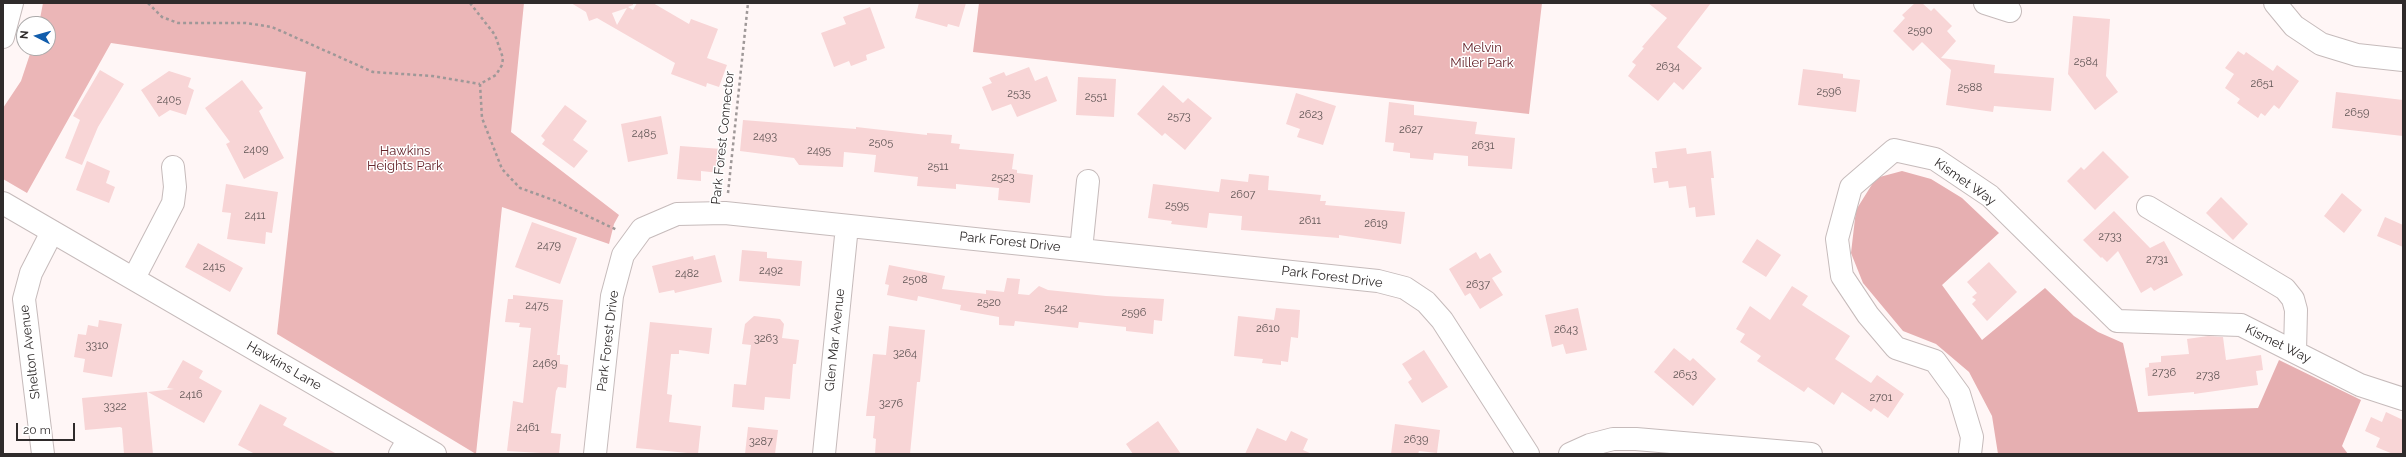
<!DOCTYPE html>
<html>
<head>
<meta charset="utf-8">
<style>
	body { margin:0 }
	#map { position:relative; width:2406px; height:457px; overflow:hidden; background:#fff6f6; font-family:Raleway,sans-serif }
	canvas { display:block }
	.frame { position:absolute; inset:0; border:4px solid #2f2b2b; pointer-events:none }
	.north { position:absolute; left:16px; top:16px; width:40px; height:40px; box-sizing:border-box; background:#fff; border:1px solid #acaaaa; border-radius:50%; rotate:276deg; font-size:11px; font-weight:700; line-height:16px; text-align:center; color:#2f2b2b }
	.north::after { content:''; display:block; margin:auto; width:14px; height:18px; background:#115dac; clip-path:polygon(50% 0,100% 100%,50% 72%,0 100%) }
	.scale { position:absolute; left:16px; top:423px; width:59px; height:18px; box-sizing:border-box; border:2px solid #2f2b2b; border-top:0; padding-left:5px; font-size:12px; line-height:14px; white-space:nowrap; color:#2f2b2b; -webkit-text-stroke:3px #fff; paint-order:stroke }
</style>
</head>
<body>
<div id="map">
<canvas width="2406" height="457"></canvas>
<div class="frame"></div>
<div class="north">N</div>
<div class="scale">20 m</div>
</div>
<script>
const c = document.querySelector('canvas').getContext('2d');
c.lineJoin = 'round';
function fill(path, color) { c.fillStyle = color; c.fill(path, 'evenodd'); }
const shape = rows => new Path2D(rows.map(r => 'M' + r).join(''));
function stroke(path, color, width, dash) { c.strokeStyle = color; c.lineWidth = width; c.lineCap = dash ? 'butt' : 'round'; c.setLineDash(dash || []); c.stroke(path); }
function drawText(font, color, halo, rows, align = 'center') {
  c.font = font + ' Raleway,sans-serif'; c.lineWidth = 3; c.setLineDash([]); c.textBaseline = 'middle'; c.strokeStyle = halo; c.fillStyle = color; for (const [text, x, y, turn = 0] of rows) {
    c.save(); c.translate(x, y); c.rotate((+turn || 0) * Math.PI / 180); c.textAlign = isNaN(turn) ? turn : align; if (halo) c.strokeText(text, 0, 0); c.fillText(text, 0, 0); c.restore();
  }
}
fill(shape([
	[43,3,524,3,511,132,619,215,614,224,609,244,502,207,476,454,277,334,306,72,111,43,27,193,3,179,3,108,21,81,32,48,48,48,48,24,39,24],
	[979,3,1542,3,1529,114,973,52]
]), '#ebb6b7');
fill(shape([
	[1902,171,1931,179,1962,198,1999,233,1942,285,1982,340,2045,288,2074,316,2098,332,2123,343,2138,412,2258,408,2279,360,2361,400,2342,446,2348,454,1998,454,1992,416,1969,372,1936,344,1903,331,1863,283,1851,253,1856,210,1876,178]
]), '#e6afb1');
fill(shape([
	[571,3,633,3,633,5,628,7,633,10,637,3,653,3,689,24,691,19,718,29,707,58,727,65,719,87,707,83,706,87,671,74,675,63,597,18,589,21,586,12],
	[627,8,617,25,612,13],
	[919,3,966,3,959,27,948,24,947,27,915,18],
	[1648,3,1711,3,1677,47,1702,68,1683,90,1674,82,1658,101,1628,76,1636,65,1632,62,1644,48,1642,47,1667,18],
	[1915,3,1922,3,1931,11,1934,8,1952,26,1947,31,1956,41,1941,58,1995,65,1994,73,2054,78,2051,111,1994,106,1993,112,1946,105,1951,70,1922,42,1913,51,1893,31,1905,18,1902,15],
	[870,7,885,48,866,55,867,60,851,66,849,61,834,67,821,33,846,24,843,17],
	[2073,16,2110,19,2106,76,2118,92,2095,110,2068,74],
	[2238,51,2244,55,2246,52,2273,71,2277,65,2299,81,2279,109,2274,105,2265,116,2261,113,2258,118,2237,103,2240,99,2225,88,2234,74,2225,68],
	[1029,67,1035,81,1047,76,1057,101,1017,117,1011,104,992,111,982,87,992,83,989,78,1004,72,1006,76],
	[1803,69,1843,74,1843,78,1860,80,1856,112,1798,105],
	[100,70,124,84,98,127,82,165,65,158,80,120,73,116],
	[169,71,191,78,188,87,194,90,186,115,170,110,159,117,141,90],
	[1078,77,1116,79,1114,117,1076,115],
	[242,80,263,108,259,111,284,158,244,179,226,144,230,142,205,108],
	[1163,85,1183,103,1188,98,1212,118,1185,150,1165,133,1162,136,1137,114],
	[2336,92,2403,100,2403,136,2332,128],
	[1296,93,1336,106,1323,145,1297,137,1300,129,1286,124],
	[1389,102,1414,105,1414,115,1477,122,1475,134,1515,138,1512,169,1468,166,1468,156,1434,153,1433,160,1410,158,1410,153,1393,151,1394,143,1385,142],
	[565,105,587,121,573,140,588,151,574,168,542,144,545,140,541,136],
	[661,116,668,154,628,162,621,124],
	[743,120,856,129,856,127,927,135,927,133,952,135,951,143,960,144,959,149,1014,154,1012,169,1017,170,1017,173,1033,175,1030,203,998,200,999,188,956,184,956,189,917,186,918,177,874,172,876,155,844,152,843,167,799,165,794,158,740,151],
	[680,146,722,149,720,173,701,171,701,181,677,179],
	[1686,148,1687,154,1711,151,1714,178,1711,178,1715,215,1696,217,1695,207,1689,208,1686,186,1669,188,1668,181,1654,183,1652,168,1657,168,1655,152],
	[2103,151,2129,177,2095,210,2067,181,2081,167,2084,170],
	[87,161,110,171,106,183,115,187,109,203,76,190],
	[1249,174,1269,176,1268,190,1321,195,1320,201,1326,201,1325,205,1405,212,1401,244,1339,235,1339,238,1241,230,1242,216,1209,213,1207,228,1171,224,1172,221,1148,218,1153,184,1219,192,1221,179,1248,182],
	[226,184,278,192,272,233,266,232,265,244,227,239,231,213,222,212],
	[2342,193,2362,210,2344,233,2324,216],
	[2221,197,2248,224,2233,240,2206,213],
	[2114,211,2150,248,2164,241,2183,275,2154,291,2151,287,2141,293,2118,251,2107,262,2102,257,2101,258,2083,240],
	[2385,217,2403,225,2403,247,2377,236],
	[532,222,577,238,560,284,515,267],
	[1757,239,1781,255,1766,277,1742,262],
	[198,243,243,268,230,292,185,267],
	[742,250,767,252,767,258,802,261,800,286,739,281],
	[1476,252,1480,259,1490,253,1502,272,1492,278,1503,295,1480,309,1470,293,1465,296,1449,269],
	[715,255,722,282,675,293,674,290,659,293,652,266,693,256,694,260],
	[1989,262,2017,292,1987,321,1972,304,1976,300,1972,297,1977,293,1967,282],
	[889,265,945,276,942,289,986,294,986,290,1004,292,1007,278,1020,279,1018,294,1029,295,1039,286,1048,290,1106,296,1164,299,1162,321,1154,320,1153,334,1126,331,1126,327,1079,322,1078,328,1015,321,1014,326,999,325,999,317,960,310,961,305,918,296,917,301,887,295,889,285,885,284],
	[1792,286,1808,296,1802,305,1850,336,1835,359,1871,383,1877,375,1904,394,1888,418,1874,408,1871,412,1842,392,1834,405,1808,387,1804,392,1757,361,1761,356,1740,342,1745,334,1736,329,1750,306,1770,320],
	[513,295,563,300,557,355,560,355,560,364,568,365,566,388,558,387,556,391,551,433,561,434,559,454,507,451,513,401,523,403,531,328,519,327,520,323,505,322,508,299,513,299],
	[1276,308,1300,310,1298,338,1291,337,1288,362,1281,361,1281,365,1262,363,1263,359,1234,356,1238,316,1274,320],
	[1578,308,1587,350,1566,354,1563,344,1552,347,1545,315],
	[754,316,780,319,784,324,782,338,799,340,796,364,793,364,790,399,765,397,764,410,732,407,734,384,746,385,751,345,742,344,745,324],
	[99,320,122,324,112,377,83,372,85,359,74,357,78,334,86,335,88,325,98,327],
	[650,322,712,328,709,354,679,350,679,354,671,354,667,394,672,395,669,422,701,426,698,454,636,448],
	[889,326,925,330,920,382,917,382,910,454,875,454,876,439,873,438,875,416,866,416,873,354,886,355],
	[2208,336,2223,337,2226,360,2261,355,2263,370,2256,371,2258,385,2194,394,2194,392,2148,396,2145,368,2149,367,2149,363,2161,362,2161,356,2189,354,2187,339],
	[1674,348,1690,361,1693,358,1716,379,1693,406,1654,372],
	[1424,350,1448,387,1422,403,1408,382,1412,379,1402,364],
	[183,360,203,371,199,378,222,391,204,423,148,392,174,389,167,388],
	[147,392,153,454,124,454,122,428,120,427,85,430,82,398],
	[260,404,287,418,283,425,337,454,255,454,238,445],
	[2386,412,2403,420,2403,454,2393,454,2376,447,2380,438,2365,431,2371,417,2382,422],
	[1158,421,1181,454,1133,454,1126,444],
	[1395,424,1440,430,1437,453,1419,451,1418,454,1391,454],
	[748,427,778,430,775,454,745,454],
	[1257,428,1286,441,1291,431,1308,439,1303,450,1312,454,1245,454]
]), '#f8d5d6');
const minor = shape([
	[1985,3,2010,11],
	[2275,3,2294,26,2321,44,2357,55,2403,60],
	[3,37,12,3],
	[2148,207,2285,289,2293,299,2296,310,2295,352],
	[1081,250,1088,181],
	[134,278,173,203,175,187,173,167],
	[43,454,24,299,31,273,52,232],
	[400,454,409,439],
	[595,454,612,296,623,255,642,229,677,214,725,213,1378,281,1405,288,1426,302,1442,320,1528,454],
	[824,454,847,226],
	[1970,454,1972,437,1959,394,1935,361,1896,348,1868,315,1842,276,1837,239,1851,187,1894,150,1935,159,1990,196,2117,321,2241,325,2360,385,2403,399]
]);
const tertiary = shape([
	[3,203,435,454],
	[1570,454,1590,445,1613,439,1636,439,1811,454]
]);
stroke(minor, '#c6bbbb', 24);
stroke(tertiary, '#c6bbbb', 24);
stroke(shape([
	[148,3,162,17,178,23,246,23,272,27,373,72,432,76,480,84],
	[470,3,495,35,503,58,502,65,496,75,480,84,482,118,502,169,520,188,556,201,617,230],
	[728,193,748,3]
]), '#9f9898', 2.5, [3, 3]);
stroke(minor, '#fff', 22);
stroke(tertiary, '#fff', 22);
drawText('11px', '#615656', null, [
	["2590",1920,31],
	["2584",2086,62],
	["2634",1668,67],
	["2651",2262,84],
	["2588",1970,88],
	["2596",1829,92],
	["2535",1019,94],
	["2551",1096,97],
	["2405",169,100],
	["2659",2357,113],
	["2623",1311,115],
	["2573",1179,117],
	["2627",1411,130],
	["2485",644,134],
	["2493",765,137],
	["2505",881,143],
	["2631",1483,146],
	["2409",256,150],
	["2495",819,151],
	["2511",938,167],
	["2523",1003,178],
	["2607",1243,195],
	["2595",1177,206],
	["2411",255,216],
	["2611",1310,221],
	["2619",1376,224],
	["2733",2110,237],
	["2479",549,246],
	["2731",2157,260],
	["2415",214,267],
	["2492",771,271],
	["2482",687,274],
	["2508",915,280],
	["2637",1478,285],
	["2520",989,303],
	["2475",537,306],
	["2542",1056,309],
	["2596",1134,313],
	["2610",1268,329],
	["2643",1566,330],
	["3263",766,339],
	["3310",97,346],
	["3264",905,354],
	["2469",545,364],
	["2736",2164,373],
	["2653",1685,375],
	["2738",2208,376],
	["2416",191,395],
	["2701",1881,398],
	["3276",891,404],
	["3322",115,407],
	["2461",528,428],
	["2639",1416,440],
	["3287",761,442]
]);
drawText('13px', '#66252c', '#fff', [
	["Melvin",1482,48],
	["Miller Park",1482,63],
	["Hawkins",405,151],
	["Heights Park",405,166]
]);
drawText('13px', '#2f2b2b', '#fff', [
	["Park Forest Connector",723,138,-84],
	["Kismet Way",1965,182,35],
	["Park Forest Drive",1010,242,6],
	["Park Forest Drive",1332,277,7],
	["Glen Mar Avenue",835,340,-84],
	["Park Forest Drive",608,341,-83],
	["Kismet Way",2278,344,26],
	["Shelton Avenue",30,352,-97],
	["Hawkins Lane",284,366,30]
]);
</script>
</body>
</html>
